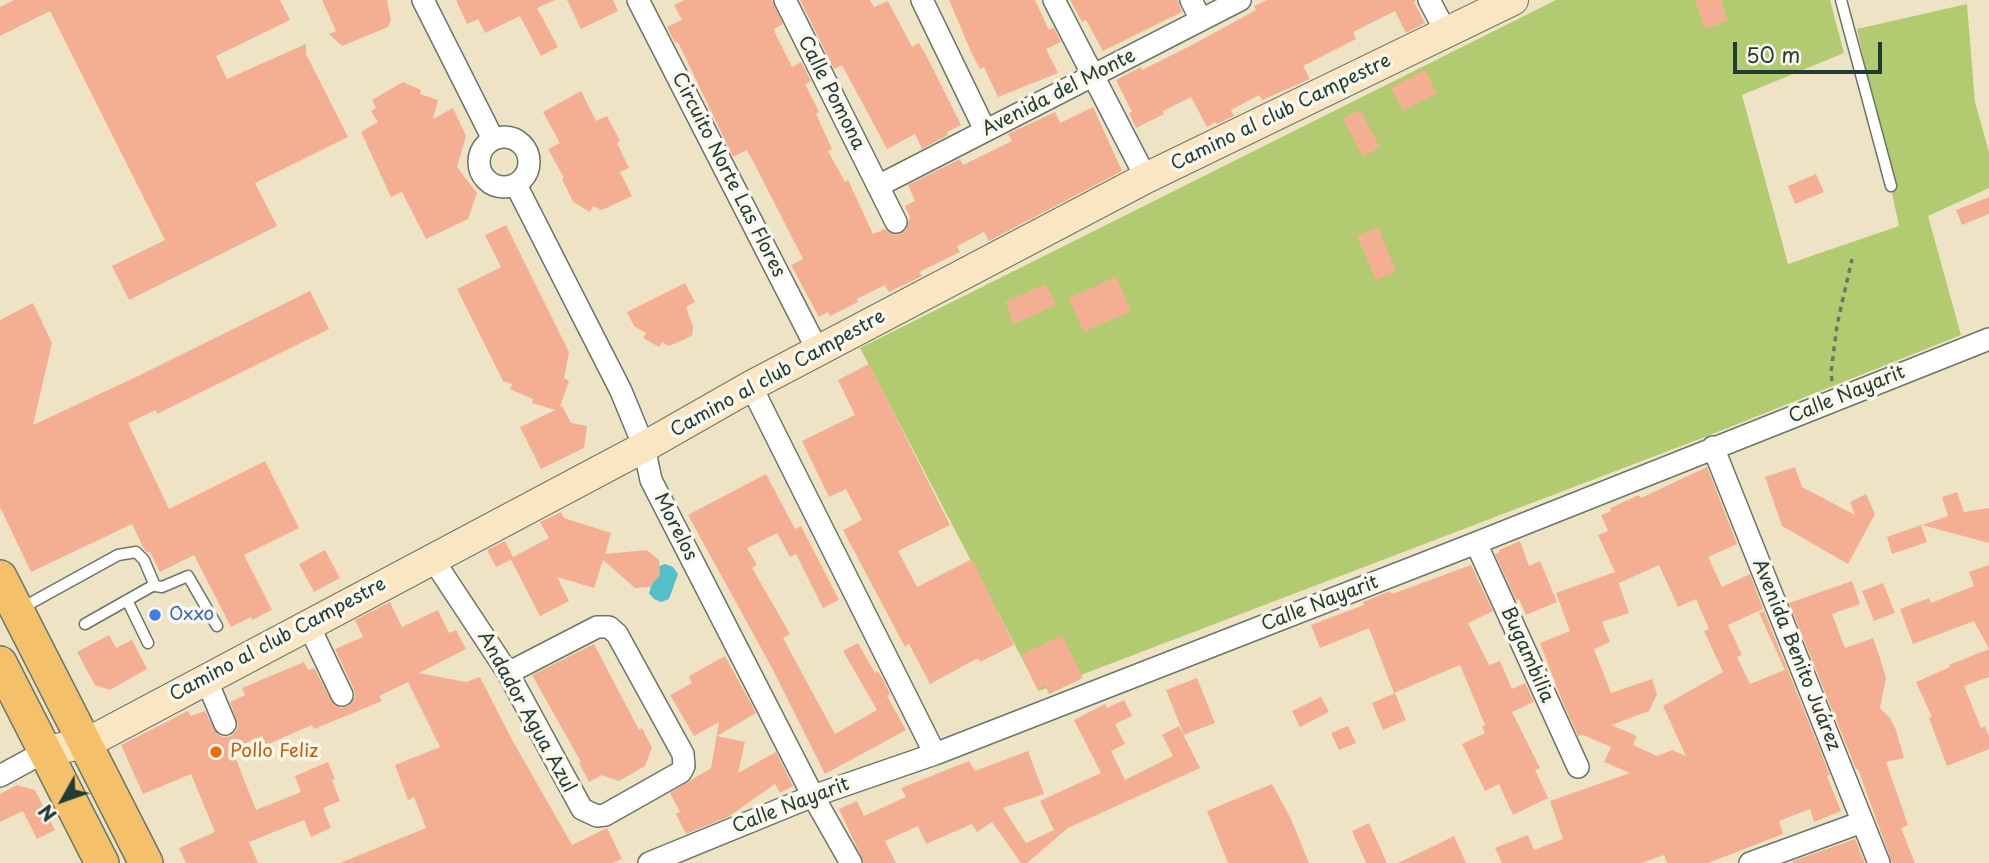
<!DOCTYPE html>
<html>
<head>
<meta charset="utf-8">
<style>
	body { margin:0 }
	#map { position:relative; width:1989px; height:863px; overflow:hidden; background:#efe3c5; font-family:"Playpen Sans",sans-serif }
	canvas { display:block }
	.north { position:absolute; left:28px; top:765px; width:70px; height:70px; -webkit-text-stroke:5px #fbf7ec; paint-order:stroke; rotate:230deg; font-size:19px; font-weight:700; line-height:28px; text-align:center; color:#1f3d34 }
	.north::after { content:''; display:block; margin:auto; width:24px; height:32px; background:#1f3d34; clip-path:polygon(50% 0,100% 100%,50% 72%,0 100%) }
	.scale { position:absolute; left:1733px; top:42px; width:149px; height:32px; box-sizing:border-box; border:4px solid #1f3d34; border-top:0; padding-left:9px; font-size:21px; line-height:24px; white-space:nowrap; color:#1f3d34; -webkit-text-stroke:5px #fbf7ec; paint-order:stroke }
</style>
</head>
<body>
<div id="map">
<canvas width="1989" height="863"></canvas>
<div class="north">N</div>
<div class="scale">50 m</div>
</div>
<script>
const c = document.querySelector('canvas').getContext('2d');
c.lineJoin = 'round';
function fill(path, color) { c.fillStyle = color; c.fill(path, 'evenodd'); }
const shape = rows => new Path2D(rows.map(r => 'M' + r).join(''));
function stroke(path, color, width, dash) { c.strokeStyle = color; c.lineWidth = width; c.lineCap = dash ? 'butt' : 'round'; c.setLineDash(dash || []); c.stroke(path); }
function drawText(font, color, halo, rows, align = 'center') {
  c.font = font + ' "Playpen Sans",sans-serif'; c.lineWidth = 7; c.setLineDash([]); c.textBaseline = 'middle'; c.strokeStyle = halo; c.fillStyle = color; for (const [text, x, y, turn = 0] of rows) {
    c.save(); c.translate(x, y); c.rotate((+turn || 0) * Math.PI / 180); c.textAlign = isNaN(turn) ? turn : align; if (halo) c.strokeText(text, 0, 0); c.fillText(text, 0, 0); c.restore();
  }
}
fill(shape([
	[1556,0,1830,0,1844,53,1742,95,1788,264,1899,226,1857,29,1967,4,1975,102,1989,152,1989,188,1928,216,1961,335,1710,435,1039,691,860,348]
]), '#b2cb71');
fill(shape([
	[665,564,673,567,678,574,669,599,661,602,654,599,649,593,657,567]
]), '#52bfca');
fill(shape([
	[14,0,280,0,290,20,216,56,227,79,306,44,306,54,348,137,255,183,277,226,129,300,112,266,165,240,50,11,0,36,0,7],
	[322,0,387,0,391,20,388,27,342,46,329,34,336,31],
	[456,0,555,0,537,8,558,47,541,56,520,16,485,33,478,19,467,24],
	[567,0,613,0,618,11,581,29],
	[685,0,772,0,783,24,774,29,776,35,792,67,801,62,811,81,805,84,819,112,816,114,832,149,828,151,845,182,848,180,873,234,885,229,896,235,906,230,910,217,905,206,915,201,908,185,960,159,963,165,1012,141,1008,134,1055,112,1060,123,1093,107,1122,171,989,241,984,232,957,246,960,252,919,272,922,276,889,292,885,285,857,299,858,302,830,316,828,312,819,317,791,265,803,259,754,163,747,150,733,157,678,42,675,43,667,27,682,20,674,5],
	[800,0,870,0,874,7,888,1,912,47,919,43,926,55,961,125,947,132,948,135,922,149,915,134,887,149,842,65,834,69],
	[949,0,1035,0,1049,30,1054,28,1061,42,1046,49,1058,73,998,97,984,67,980,69,972,54],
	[1070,0,1178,0,1182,12,1103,51,1086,20,1082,22],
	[1267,0,1416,0,1414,2,1425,23,1406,33,1395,11,1353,32,1356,39,1303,66,1310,79,1262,100,1259,95,1231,110,1234,116,1217,124,1215,122,1207,127,1191,97,1163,111,1164,114,1136,128,1129,113,1132,112,1116,80,1141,67,1142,70,1192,45,1256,10,1254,6],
	[1695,0,1721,0,1728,21,1705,29],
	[1425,70,1437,93,1403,111,1391,88],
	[403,82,421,90,420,94,438,100,433,119,453,108,466,136,457,167,477,193,468,219,426,239,402,192,391,197,361,132,378,122,371,111,376,108,372,100],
	[581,91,596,121,607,116,620,141,617,143,629,168,620,172,632,196,602,210,593,206,590,212,573,202,562,179,564,178,548,149,560,143,543,112],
	[1360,110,1380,147,1363,157,1343,118],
	[1816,174,1824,192,1795,204,1788,186],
	[1989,197,1989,214,1962,225,1956,210],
	[506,225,569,352,564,378,569,381,560,407,562,406,571,423,587,426,584,448,541,469,520,427,555,410,532,403,533,399,510,389,512,384,503,381,457,289,501,267,485,235],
	[1378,227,1396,272,1376,280,1357,236],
	[1116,277,1131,311,1084,332,1069,298],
	[685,283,695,302,686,307,693,327,692,336,669,346,662,342,659,347,643,338,646,333,634,326,627,312],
	[1046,284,1056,305,1014,324,1005,302],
	[310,291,329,329,157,414,156,410,128,423,169,509,265,461,299,528,244,555,272,610,252,620,251,617,231,627,194,555,160,572,150,552,148,553,144,549,132,524,31,572,0,507,0,320,33,303,52,343,33,425,136,377],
	[869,364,950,525,898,551,917,587,972,559,1014,645,980,662,978,658,930,684,909,644,905,647,843,530,862,520,846,489,829,497,802,441,855,415,838,380],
	[1707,467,1737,544,1708,557,1722,587,1750,574,1763,609,1728,625,1742,655,1737,657,1750,684,1785,670,1759,613,1764,611,1830,775,1827,776,1841,811,1814,822,1810,809,1779,821,1783,834,1708,863,1667,863,1664,855,1642,863,1502,863,1495,848,1528,835,1534,850,1563,839,1550,801,1630,773,1604,762,1611,747,1583,735,1578,736,1563,703,1540,643,1570,631,1556,593,1615,572,1598,535,1608,531,1601,515,1611,511,1610,508,1639,495,1641,498],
	[1659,565,1678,607,1696,599,1709,629,1704,631,1723,672,1663,706,1686,756,1672,750,1657,756,1633,745,1637,736,1611,725,1649,711,1657,694,1652,679,1611,693,1594,649,1610,642,1602,622,1629,613,1617,578,1619,583],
	[1795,467,1802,487,1855,515,1850,502,1866,494,1875,514,1848,564,1782,526,1765,477],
	[766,474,795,529,801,526,839,600,823,608,796,554,790,557,777,533,747,548,757,565,752,568,790,634,783,638,835,734,877,710,843,651,858,643,875,673,878,671,884,681,890,694,887,696,906,730,825,774,772,668,688,515],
	[1957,492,1964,512,1989,508,1989,543,1922,525,1948,516,1942,497],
	[561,512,564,518,611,533,605,554,647,550,659,560,660,575,650,587,635,588,603,560,594,588,557,577,569,601,540,616,511,560,496,567,487,550,505,541,513,557,549,538,540,522],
	[1921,525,1927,542,1892,554,1887,537],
	[1520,541,1529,566,1540,561,1557,602,1526,615,1519,599,1516,600,1495,554,1500,552,1499,550],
	[325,550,340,578,314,592,299,564],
	[1471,565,1493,611,1468,623,1489,665,1500,661,1512,689,1525,683,1534,702,1512,712,1540,768,1535,770,1548,798,1513,815,1499,784,1485,791,1462,744,1485,733,1482,727,1485,725,1460,665,1394,693,1369,628,1320,648,1311,625,1364,605,1363,602,1390,591,1392,594],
	[1989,565,1989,677,1964,686,1981,728,1985,726,1989,736,1989,749,1947,766,1929,718,1932,717,1916,682,1950,667,1949,665,1989,649,1974,621,1913,644,1900,609,1929,598,1931,603,1974,586,1969,572],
	[1852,581,1860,604,1832,614,1845,648,1873,638,1880,658,1886,678,1880,708,1890,718,1896,730,1904,758,1886,762,1908,825,1901,828,1915,863,1892,863,1858,769,1856,769,1789,603],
	[1883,583,1895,613,1874,621,1862,591],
	[390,602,402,627,438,610,449,633,456,630,466,649,419,673,466,682,480,677,511,738,572,845,607,828,622,859,613,863,340,863,426,828,414,797,408,800,395,765,440,747,408,682,379,696,382,701,314,729,312,725,266,745,262,736,232,749,256,810,301,792,295,776,328,762,335,779,332,780,340,801,323,808,331,828,311,837,304,820,249,842,258,863,186,863,179,848,215,832,191,774,143,794,121,745,188,711,191,716,205,711,217,734,223,737,231,736,236,731,238,725,230,702,245,695,242,688,304,662,308,670,314,668,334,705,342,708,348,706,355,697,354,690,335,649,363,637,355,620],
	[109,635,116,648,132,640,147,669,110,690,95,685,77,652],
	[1062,635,1083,678,1049,694,1045,685,1037,689,1021,655],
	[594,644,639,730,642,728,652,748,645,766,619,781,602,775,589,782,579,763,581,762,532,675],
	[725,656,756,713,717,736,745,742,738,773,776,752,793,786,780,793,775,784,728,817,686,834,676,814,680,812,670,793,711,768,719,722,694,736,670,695,692,683,689,676],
	[1197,678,1215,723,1184,735,1166,690],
	[1395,693,1406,720,1383,730,1372,703],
	[1321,697,1329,712,1300,727,1292,711],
	[1124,700,1132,716,1115,724,1125,744,1111,751,1125,780,1173,756,1162,735,1179,726,1200,768,1068,828,1027,863,1021,863,992,822,977,832,972,824,926,844,918,826,885,841,896,863,864,863,839,809,857,801,864,816,906,797,901,788,969,761,975,771,1028,751,1044,794,1003,808,1026,843,1054,830,1040,801,1101,773,1074,720,1105,704,1107,708],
	[1348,726,1356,743,1339,750,1331,733],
	[1272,784,1291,819,1309,863,1228,863,1207,811],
	[17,785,35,790,55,830,37,839,23,811,0,822,0,794],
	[1369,823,1387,863,1366,863,1352,831],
	[1454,836,1466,863,1398,863,1438,844],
	[1855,839,1865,863,1793,863,1793,861]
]), '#f4af92');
const lane = shape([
	[1841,0,1891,186],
	[127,600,148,643],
	[20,609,118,555,136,552,144,560,155,586,162,587,188,576,217,626],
	[85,624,154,585]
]);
const street = shape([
	[423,0,493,139],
	[638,0,818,351],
	[785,0,896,222],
	[922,0,985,130],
	[1054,0,1146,178],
	[1191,0,1201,20],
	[1429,0,1447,34],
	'479 162a25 25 0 1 1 50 0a25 25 0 1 1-50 0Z',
	[516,185,621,391,644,447,651,480,813,796,851,863],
	[878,186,1240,0],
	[751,386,935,754],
	[1713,447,1879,863],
	[1476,543,1578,767],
	[432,558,508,673,582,809,597,816,605,815,681,772,684,766,683,754,617,634,609,627,597,627,508,673],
	[308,624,342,695],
	[206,679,225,724],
	[0,776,46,751],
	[649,863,813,796,935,754,1476,543,1989,339],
	[1750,863,1862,822]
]);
const secondary = shape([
	[46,751,87,743,644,447,751,386,1146,178,1513,0]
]);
const primary = shape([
	[0,577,146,863],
	[0,663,102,863]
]);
stroke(lane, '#687767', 13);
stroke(street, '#687767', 24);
stroke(secondary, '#687767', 32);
stroke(primary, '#687767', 36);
stroke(shape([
	[1832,381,1831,373,1837,325,1852,259]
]), '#687767', 3.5, [5, 5]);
stroke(lane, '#fff', 10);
stroke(street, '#fff', 21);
stroke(secondary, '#fbe6c3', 30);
stroke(primary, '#f4c16a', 33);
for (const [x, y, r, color] of [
	[155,615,7,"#3f7fe0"],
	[216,752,7,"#e8710a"]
]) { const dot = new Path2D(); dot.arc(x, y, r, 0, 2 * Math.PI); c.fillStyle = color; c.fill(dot); stroke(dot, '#fbf7ec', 2.5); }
drawText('19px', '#1f3d34', '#fbf7ec', [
	["Calle Pomona",831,93,63],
	["Avenida del Monte",1059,93,-27],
	["Camino al club Campestre",1281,113,-26],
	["Circuito Norte Las Flores",728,175,63],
	["Camino al club Campestre",778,374,-29],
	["Calle Nayarit",1847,395,-22],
	["Morelos",675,527,63],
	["Calle Nayarit",1320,604,-21],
	["Camino al club Campestre",278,640,-28],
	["Bugambilia",1527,655,66],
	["Avenida Benito Juárez",1796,655,68],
	["Andador Agua Azul",526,712,61],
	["Calle Nayarit",791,806,-21]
]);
drawText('19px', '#366cbe', '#fbf7ec', [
	["Oxxo",169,615]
], 'left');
drawText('19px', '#c56008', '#fbf7ec', [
	["Pollo Feliz",230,752]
], 'left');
</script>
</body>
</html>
